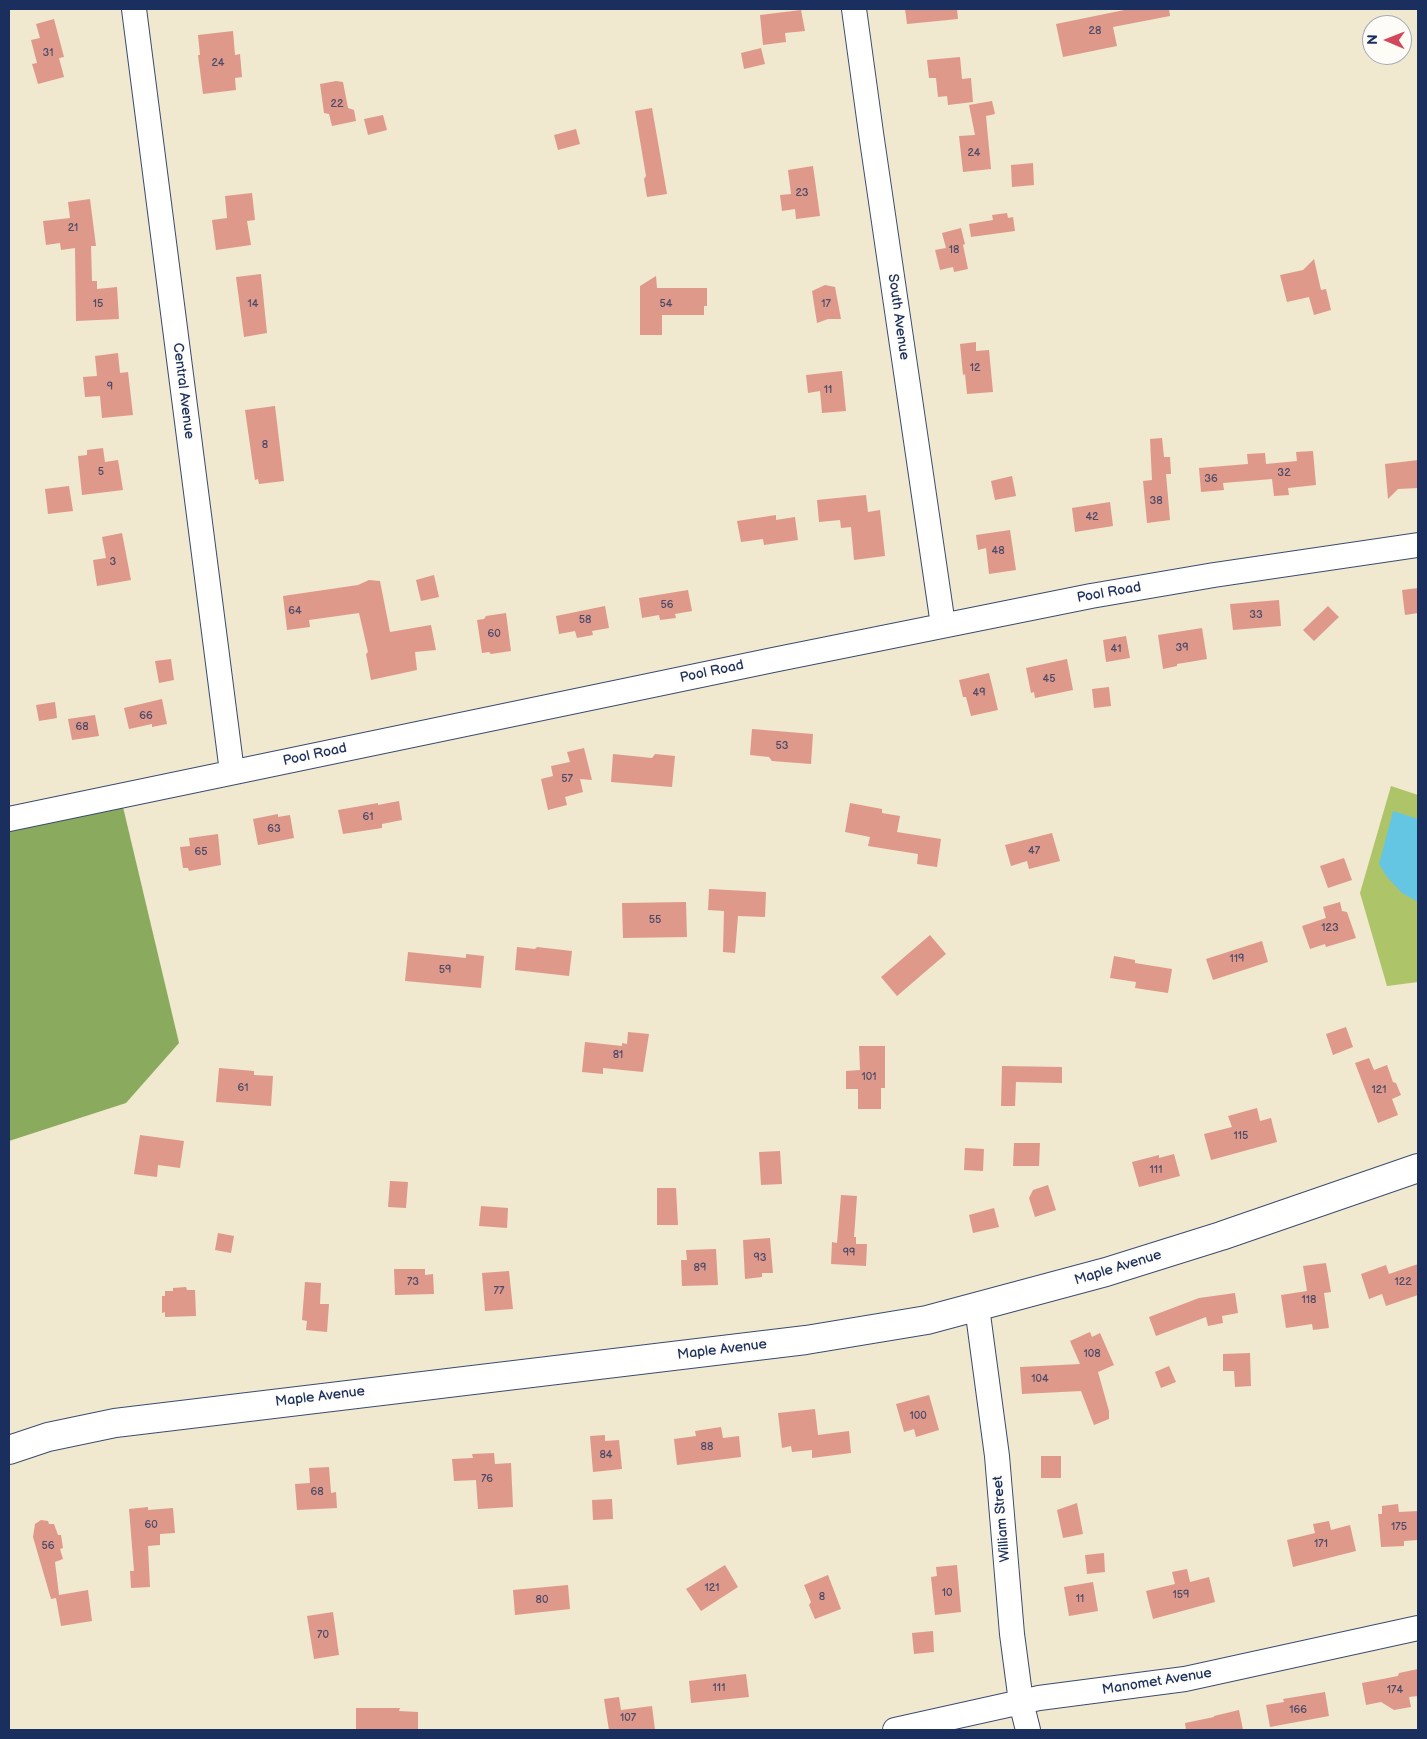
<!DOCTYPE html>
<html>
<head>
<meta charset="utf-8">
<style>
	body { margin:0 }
	#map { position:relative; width:1427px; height:1739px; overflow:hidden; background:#f0e8cf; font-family:"Balsamiq Sans",sans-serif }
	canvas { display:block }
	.frame { position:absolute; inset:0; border:10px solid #1b2f5e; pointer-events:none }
	.north { position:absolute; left:1362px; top:15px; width:50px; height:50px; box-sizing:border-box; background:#fdfcf7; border:1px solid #a3aaba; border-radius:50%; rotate:271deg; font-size:14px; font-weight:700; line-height:20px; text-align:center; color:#1b2f5e }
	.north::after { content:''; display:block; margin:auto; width:18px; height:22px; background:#d1495b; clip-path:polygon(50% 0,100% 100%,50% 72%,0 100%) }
</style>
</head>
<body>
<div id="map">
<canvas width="1427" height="1739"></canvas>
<div class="frame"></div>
<div class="north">N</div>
</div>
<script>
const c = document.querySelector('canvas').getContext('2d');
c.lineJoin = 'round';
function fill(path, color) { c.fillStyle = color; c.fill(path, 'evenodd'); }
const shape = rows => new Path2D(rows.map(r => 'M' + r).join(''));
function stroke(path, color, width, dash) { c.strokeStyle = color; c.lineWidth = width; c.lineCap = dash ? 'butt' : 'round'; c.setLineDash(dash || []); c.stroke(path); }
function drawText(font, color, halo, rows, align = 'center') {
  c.font = font + ' "Balsamiq Sans",sans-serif'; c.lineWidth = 4; c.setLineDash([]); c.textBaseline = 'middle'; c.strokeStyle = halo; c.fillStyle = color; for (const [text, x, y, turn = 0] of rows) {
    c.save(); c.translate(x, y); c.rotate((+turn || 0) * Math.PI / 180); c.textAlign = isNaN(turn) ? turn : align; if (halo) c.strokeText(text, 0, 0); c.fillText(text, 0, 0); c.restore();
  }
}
fill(shape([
	[1391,786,1418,795,1418,982,1387,986,1360,893]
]), '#aec469');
fill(shape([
	[123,807,179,1043,126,1103,9,1141,9,830]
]), '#8aaa5d');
fill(shape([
	[1393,811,1418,819,1418,902,1402,893,1387,877,1379,864]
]), '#65c6e3');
fill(shape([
	[905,9,957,9,958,19,907,24],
	[1129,9,1169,9,1170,16,1113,27,1117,46,1063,57,1056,24],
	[801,10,805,31,785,33,786,42,763,45,760,15],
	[54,19,64,57,59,58,64,77,38,84,32,64,37,63,31,40,40,38,36,24],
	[233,31,235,55,240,54,242,77,235,78,236,90,203,94,198,55,200,55,198,35],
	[761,48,765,64,744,69,741,53],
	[960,57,962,79,971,78,973,102,948,105,947,96,938,97,936,78,929,78,927,60],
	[336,81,343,82,348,108,354,110,356,121,332,126,329,114,324,113,320,84],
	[992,101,995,114,986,116,991,169,963,172,959,136,975,135,969,105],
	[652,108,667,194,647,197,644,179,646,176,635,111],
	[383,115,387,130,368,135,364,119],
	[576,129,580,144,558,150,554,135],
	[1033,163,1034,185,1012,187,1011,165],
	[813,166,820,216,796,219,795,209,782,211,780,195,791,194,788,170],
	[252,193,255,220,247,221,251,245,216,250,212,220,227,218,225,196],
	[90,199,96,246,91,246,92,281,97,281,97,289,117,287,119,319,76,321,75,248,61,250,60,243,46,245,43,221,70,218,68,202],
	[1007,213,1008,218,1013,217,1015,231,971,237,969,224,993,220,992,215],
	[961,228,965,244,963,245,968,269,954,272,953,267,940,270,935,250,946,248,942,233],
	[1314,259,1321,290,1326,289,1331,310,1314,315,1309,297,1287,302,1280,275,1303,270],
	[261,274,267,333,244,337,236,277],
	[656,276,657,288,707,288,707,306,704,306,704,315,662,315,662,335,640,335,640,286],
	[825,285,835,287,841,319,828,319,817,323,812,291],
	[976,342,976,351,989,350,993,392,967,394,965,374,963,375,960,344],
	[118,353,120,373,128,372,133,415,102,418,100,396,85,397,83,377,97,376,95,356],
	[842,371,846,411,822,413,820,391,808,393,806,375],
	[275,406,284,481,259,484,258,479,255,480,245,410],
	[1162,438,1164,457,1170,457,1171,474,1166,474,1170,520,1147,523,1143,481,1152,480,1150,439],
	[103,448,105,462,118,460,123,490,82,495,78,456,87,455,87,450],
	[1313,451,1316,485,1288,488,1289,495,1274,496,1272,479,1223,483,1224,490,1201,492,1199,468,1248,464,1247,454,1265,453,1266,464,1297,461,1296,452],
	[1418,460,1418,488,1398,489,1388,499,1385,464],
	[1012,476,1016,496,995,500,991,481],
	[69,486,73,511,48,514,45,489],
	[866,495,868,512,880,510,885,556,854,560,851,527,841,528,840,520,819,522,817,500],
	[1110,502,1113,526,1075,532,1072,508],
	[776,515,776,520,795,517,798,540,764,545,763,539,741,542,737,521],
	[1010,530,1016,570,989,574,986,548,978,550,976,535],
	[122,533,131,580,97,586,93,560,106,558,102,537],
	[434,575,439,597,421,601,416,580],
	[369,580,380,581,390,632,431,625,436,650,415,652,417,670,371,680,366,654,368,652,359,613,309,620,310,627,287,630,283,596,358,585],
	[1418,588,1418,613,1405,615,1402,590],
	[688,590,692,611,675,614,676,618,660,620,659,615,642,618,639,598],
	[1279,600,1281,626,1233,630,1230,604],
	[605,606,609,628,592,631,593,635,577,638,575,631,559,634,556,616],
	[1328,606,1339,617,1314,641,1303,630],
	[506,613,511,651,491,654,489,652,482,653,477,620,484,619,486,616],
	[1202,628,1207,659,1177,664,1177,666,1163,669,1158,635],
	[1126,636,1130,658,1106,662,1103,640],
	[171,659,174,680,159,683,155,661],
	[1067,659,1073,690,1035,698,1034,692,1031,693,1026,668],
	[989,673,998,710,971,716,966,697,963,697,959,680],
	[1109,687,1111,706,1094,708,1092,689],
	[162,699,167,724,152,727,152,724,129,729,124,708],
	[55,702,57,718,39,721,36,705],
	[95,715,99,736,72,740,68,719],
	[752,729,813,734,811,764,772,761,769,757,750,755],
	[584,748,592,780,580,779,583,792,565,797,567,805,548,810,541,779,553,776,551,766,570,762,567,752],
	[613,754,652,758,655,754,675,756,672,787,611,782],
	[399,801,402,820,382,824,382,828,343,834,338,810,378,803,378,805],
	[850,803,882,809,882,813,900,816,897,832,941,839,937,867,917,864,918,854,868,846,870,837,845,832],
	[278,814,278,817,290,815,294,838,258,845,253,819],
	[1052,833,1060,861,1029,869,1027,861,1011,866,1005,845],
	[218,834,221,865,189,871,188,868,183,868,180,847,190,846,189,838],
	[1344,858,1352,880,1328,888,1320,866],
	[709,889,766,892,765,917,738,916,735,953,723,952,724,911,708,910],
	[686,902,687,937,623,938,622,903],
	[1340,902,1342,911,1347,912,1356,938,1326,947,1325,944,1310,949,1302,926,1326,918,1323,907],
	[930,935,946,954,897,996,881,977],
	[1262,941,1268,962,1213,980,1206,959],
	[517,947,535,949,537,947,572,951,569,976,515,970],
	[408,952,466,958,466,954,484,956,481,988,405,981],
	[1114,956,1135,960,1135,963,1172,969,1168,993,1135,988,1136,982,1110,978],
	[1346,1027,1353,1047,1333,1055,1326,1034],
	[628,1032,649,1034,643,1072,603,1068,603,1074,582,1072,585,1042,622,1046,622,1043,627,1044],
	[859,1046,885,1046,885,1088,881,1088,881,1109,858,1109,858,1089,846,1089,846,1071,860,1070],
	[1369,1058,1374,1070,1387,1065,1393,1082,1396,1083,1401,1095,1392,1099,1398,1115,1378,1123,1355,1063],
	[1002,1066,1062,1067,1062,1083,1016,1082,1015,1106,1001,1106],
	[219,1068,254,1071,254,1075,273,1076,271,1106,216,1102],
	[1257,1108,1260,1121,1271,1118,1277,1142,1211,1160,1204,1134,1232,1127,1228,1116],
	[140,1135,184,1141,180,1168,158,1165,157,1177,134,1174],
	[1014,1143,1040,1143,1039,1166,1013,1166],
	[965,1148,984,1149,983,1171,964,1170],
	[780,1151,782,1184,761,1185,759,1152],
	[1174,1154,1180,1176,1139,1187,1132,1162,1159,1155,1159,1158],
	[390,1181,408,1182,406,1208,388,1207],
	[1048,1185,1056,1210,1035,1217,1029,1198,1033,1190],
	[657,1188,676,1188,678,1225,657,1225],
	[841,1195,857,1196,854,1237,856,1237,856,1244,867,1244,866,1266,831,1264,832,1242,837,1243],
	[481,1206,508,1208,507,1228,479,1226],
	[994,1208,999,1227,973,1233,969,1215],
	[218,1233,234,1236,231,1253,215,1250],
	[770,1238,773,1273,762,1273,762,1277,745,1279,743,1240],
	[716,1249,718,1285,682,1286,681,1260,687,1260,686,1250],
	[1326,1263,1331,1292,1324,1293,1329,1328,1313,1330,1312,1324,1286,1328,1281,1295,1307,1291,1303,1266],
	[1418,1264,1418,1295,1386,1306,1382,1294,1369,1299,1361,1274,1386,1265,1389,1274],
	[394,1269,425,1269,425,1275,433,1274,434,1294,395,1295],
	[509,1271,513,1309,485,1311,482,1273],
	[305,1282,321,1283,320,1304,329,1304,327,1332,306,1330,307,1321,302,1320],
	[186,1287,187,1290,195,1290,196,1316,165,1317,165,1312,162,1313,162,1296,165,1296,165,1291,173,1291,173,1288],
	[1235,1293,1238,1313,1222,1316,1223,1323,1208,1326,1206,1317,1156,1336,1149,1317,1199,1298],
	[1090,1332,1092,1337,1100,1333,1114,1365,1098,1372,1109,1411,1109,1419,1094,1425,1081,1391,1022,1394,1020,1367,1080,1364,1070,1341],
	[1250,1353,1251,1386,1235,1387,1234,1371,1223,1371,1223,1354],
	[1169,1366,1176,1382,1161,1388,1155,1372],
	[929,1395,939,1430,916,1437,914,1429,904,1432,896,1404],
	[815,1409,818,1435,849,1431,851,1453,812,1458,812,1450,792,1452,791,1446,782,1448,778,1413],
	[721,1427,723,1438,739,1436,741,1457,677,1465,674,1439,696,1436,695,1431],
	[605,1435,605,1441,619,1440,622,1469,593,1472,590,1436],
	[494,1453,495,1464,511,1463,513,1507,478,1509,476,1480,454,1481,452,1459,473,1458,472,1454],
	[1041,1456,1061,1456,1061,1478,1041,1478],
	[329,1467,331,1493,336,1492,337,1508,297,1510,295,1484,310,1483,309,1468],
	[612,1499,613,1519,593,1520,592,1500],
	[1077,1503,1083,1534,1063,1538,1057,1510],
	[1398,1504,1399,1512,1418,1511,1418,1540,1404,1541,1404,1546,1381,1547,1378,1514,1382,1514,1382,1506],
	[148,1507,148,1510,173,1508,175,1533,160,1534,160,1545,148,1546,150,1587,131,1588,130,1571,134,1571,129,1509],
	[41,1520,48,1521,49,1524,54,1524,58,1535,61,1535,63,1548,60,1549,63,1559,55,1562,59,1595,88,1590,92,1621,61,1626,56,1598,51,1599,33,1537,35,1524],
	[1329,1521,1331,1530,1350,1525,1356,1551,1293,1567,1287,1540,1315,1533,1313,1524],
	[1104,1553,1105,1572,1087,1574,1085,1555],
	[725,1565,738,1587,701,1611,686,1589],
	[957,1565,961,1612,935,1615,931,1577,937,1576,936,1567],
	[1187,1569,1190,1582,1209,1577,1215,1602,1153,1619,1146,1591,1175,1584,1172,1572],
	[828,1575,841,1609,815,1619,809,1605,811,1602,804,1585],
	[1093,1582,1098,1611,1069,1616,1064,1587],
	[568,1585,570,1609,515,1615,513,1590],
	[333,1612,339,1655,314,1659,307,1616],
	[933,1631,934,1652,914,1654,912,1633],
	[1418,1669,1418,1696,1409,1697,1411,1707,1394,1710,1381,1702,1366,1705,1362,1683,1398,1676,1399,1673],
	[746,1674,749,1697,691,1703,689,1681],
	[1325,1692,1329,1716,1270,1727,1266,1705,1284,1702,1283,1699],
	[619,1697,621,1710,652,1706,655,1730,609,1730,604,1699],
	[356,1708,400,1708,399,1711,418,1712,418,1730,356,1730],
	[1239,1710,1243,1730,1186,1730,1185,1723,1214,1717,1214,1716]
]), '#de998b');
const minor = shape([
	[134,9,232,772],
	[854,9,871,133,943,625],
	[9,819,773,660,1091,596,1214,575,1418,545],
	[977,1307,997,1456,1012,1634,1021,1702,1028,1730],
	[895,1730,1039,1698,1185,1679,1418,1628]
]);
const major = shape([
	[9,1450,48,1437,115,1423,806,1340,927,1320,1106,1272,1221,1236,1418,1168]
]);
stroke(minor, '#3b4b6f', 26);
stroke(major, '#3b4b6f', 30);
stroke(minor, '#fff', 24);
stroke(major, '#fff', 28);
drawText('11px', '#4c4a69', null, [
	["28",1095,31],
	["31",48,53],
	["24",218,63],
	["22",337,104],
	["24",974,153],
	["23",802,193],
	["21",73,228],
	["18",954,250],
	["15",98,304],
	["14",253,304],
	["54",666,304],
	["17",826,304],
	["12",975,368],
	["9",110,387],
	["11",828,390],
	["8",265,445],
	["5",101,472],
	["32",1284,473],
	["36",1211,479],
	["38",1156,501],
	["42",1092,517],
	["48",998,551],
	["3",113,562],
	["56",667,605],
	["64",295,611],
	["33",1256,615],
	["58",585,620],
	["60",494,634],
	["39",1182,648],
	["41",1116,649],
	["45",1049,679],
	["49",979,693],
	["66",146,716],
	["68",82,727],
	["53",782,746],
	["57",567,779],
	["61",368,817],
	["63",274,829],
	["47",1034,851],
	["65",201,852],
	["55",655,920],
	["123",1330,928],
	["119",1237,959],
	["59",445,970],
	["81",618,1055],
	["101",869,1077],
	["61",243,1088],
	["121",1379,1090],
	["115",1241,1136],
	["111",1156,1170],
	["99",849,1253],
	["93",760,1258],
	["89",700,1268],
	["73",413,1282],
	["122",1403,1282],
	["77",499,1291],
	["118",1309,1300],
	["108",1092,1354],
	["104",1040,1379],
	["100",918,1416],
	["88",707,1447],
	["84",606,1455],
	["76",487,1479],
	["68",317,1492],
	["60",151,1525],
	["175",1399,1527],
	["171",1321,1544],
	["56",48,1546],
	["121",712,1588],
	["10",947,1593],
	["159",1181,1595],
	["8",822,1597],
	["11",1080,1599],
	["80",542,1600],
	["70",323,1635],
	["111",719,1688],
	["174",1395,1690],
	["166",1298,1710],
	["107",628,1718]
]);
drawText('14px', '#1b2f5e', '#fdfcf7', [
	["South Avenue",898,317,82],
	["Central Avenue",183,391,83],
	["Pool Road",1109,593,-10],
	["Pool Road",712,672,-12],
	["Pool Road",315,755,-12],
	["Maple Avenue",1118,1268,-17],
	["Maple Avenue",722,1350,-7],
	["Maple Avenue",320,1397,-7],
	["William Street",1002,1519,-95],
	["Manomet Avenue",1157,1682,-9]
]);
</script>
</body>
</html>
